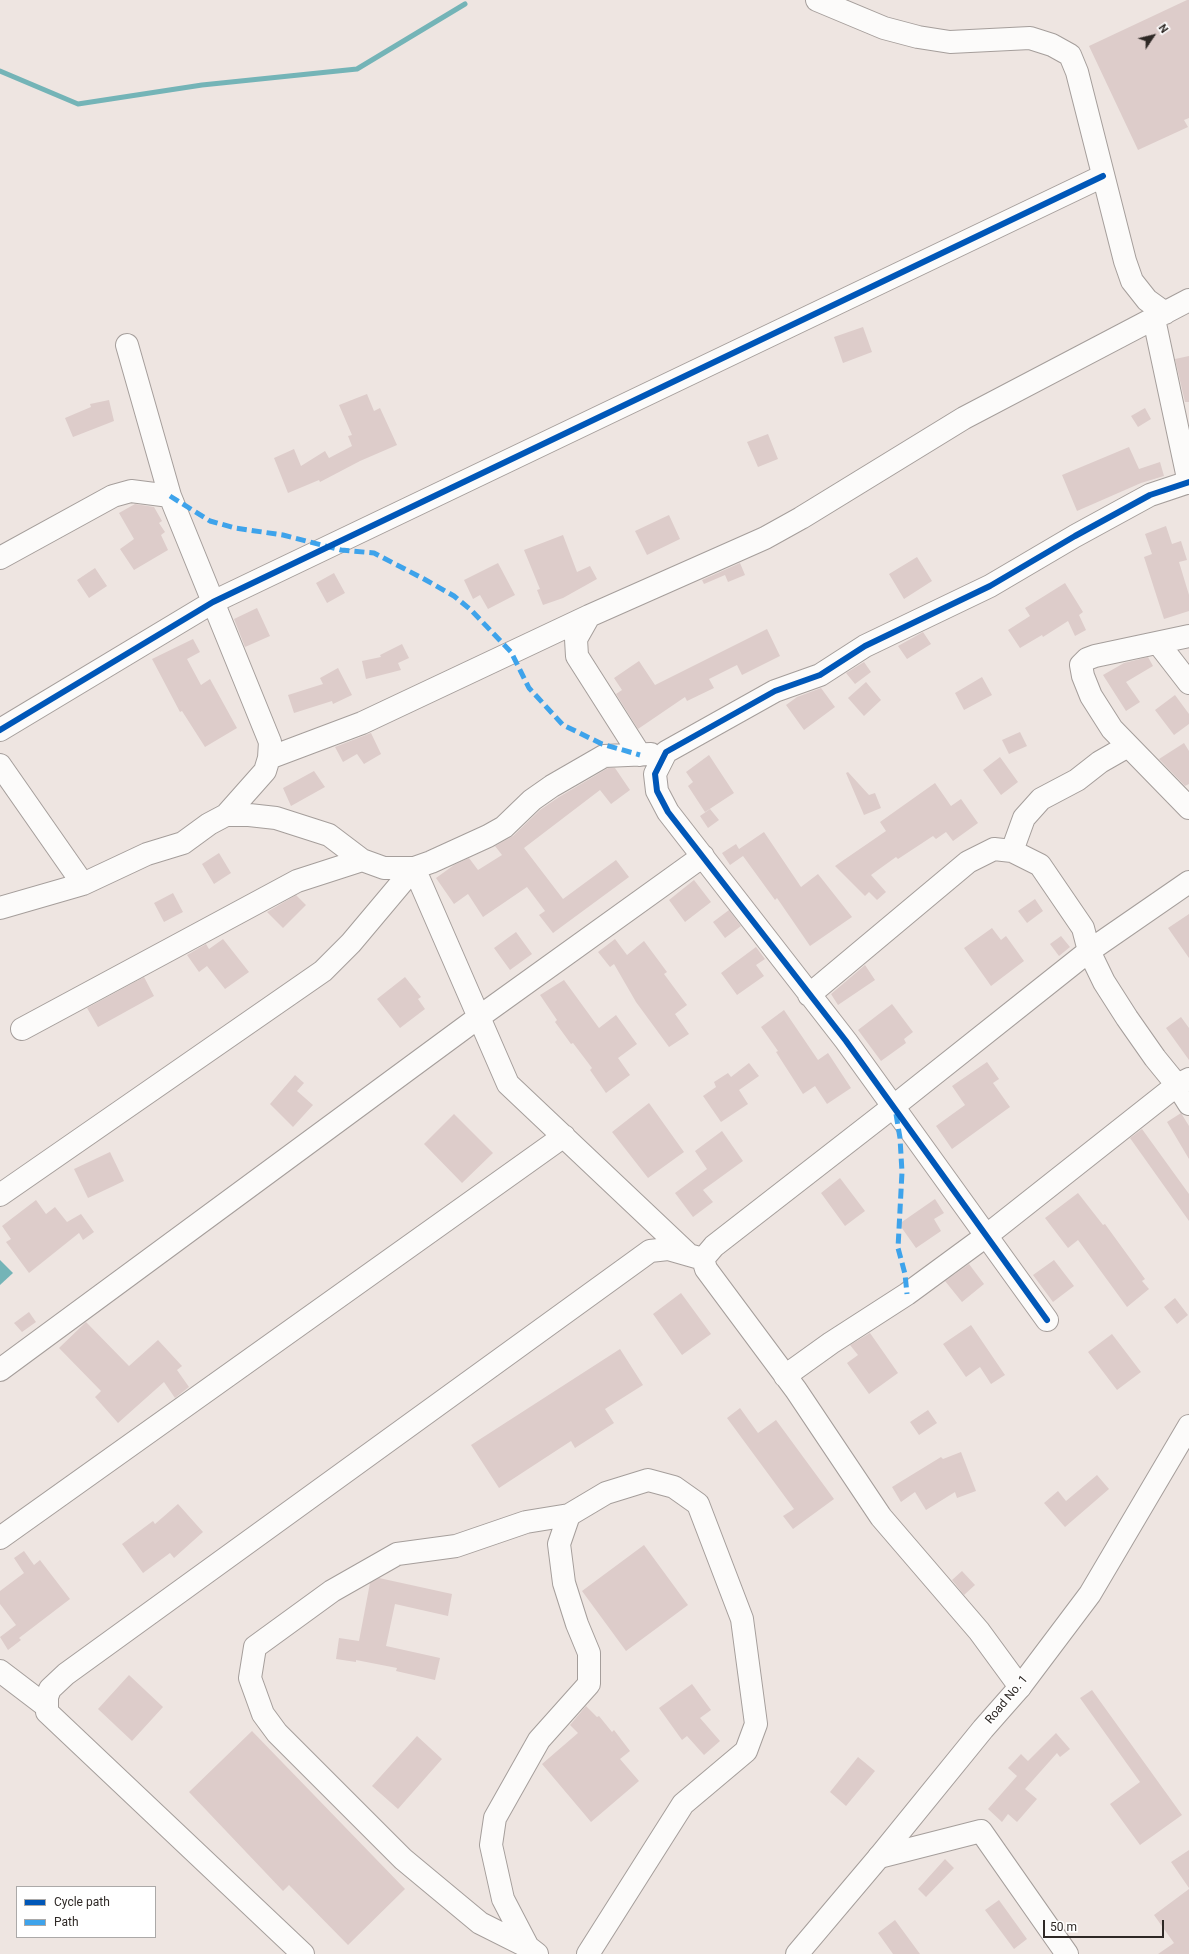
<!DOCTYPE html>
<html>
<head>
<meta charset="utf-8">
<style>
	body { margin:0 }
	#map { position:relative; width:1189px; height:1954px; overflow:hidden; background:#eee5e1; font-family:Roboto,sans-serif }
	canvas { display:block }
	.legend { position:absolute; left:16px; top:1886px; width:140px; height:52px; box-sizing:border-box; background:#fff; border:1px solid #aba9a8; margin:0; padding:5px 7px; list-style:none; font-size:12px; color:#2e2825 }
	.legend li { display:flex; align-items:center; gap:8px; height:20px }
	.legend b { width:20px; border:1px solid #aba9a8 }
	.north { position:absolute; left:1133px; top:16px; width:40px; height:40px; -webkit-text-stroke:3px #fff; paint-order:stroke; rotate:55deg; font-size:11px; font-weight:700; line-height:16px; text-align:center; color:#2e2825 }
	.north::after { content:''; display:block; margin:auto; width:14px; height:18px; background:#2e2825; clip-path:polygon(50% 0,100% 100%,50% 72%,0 100%) }
	.scale { position:absolute; left:1043px; top:1920px; width:121px; height:18px; box-sizing:border-box; border:2px solid #2e2825; border-top:0; padding-left:5px; font-size:12px; line-height:14px; white-space:nowrap; color:#2e2825; -webkit-text-stroke:3px #fff; paint-order:stroke }
</style>
</head>
<body>
<div id="map">
<canvas width="1189" height="1954"></canvas>
<ul class="legend">
<li><b style="height:5px;background:#0057b8"></b>Cycle path</li>
<li><b style="height:5px;background:#3ea3eb"></b>Path</li>
</ul>
<div class="north">N</div>
<div class="scale">50 m</div>
</div>
<script>
const c = document.querySelector('canvas').getContext('2d');
c.lineJoin = 'round';
function fill(path, color) { c.fillStyle = color; c.fill(path, 'evenodd'); }
const shape = rows => new Path2D(rows.map(r => 'M' + r).join(''));
function stroke(path, color, width, dash) { c.strokeStyle = color; c.lineWidth = width; c.lineCap = dash ? 'butt' : 'round'; c.setLineDash(dash || []); c.stroke(path); }
function drawText(font, color, halo, rows, align = 'center') {
  c.font = font + ' Roboto,sans-serif'; c.lineWidth = 3; c.setLineDash([]); c.textBaseline = 'middle'; c.strokeStyle = halo; c.fillStyle = color; for (const [text, x, y, turn = 0] of rows) {
    c.save(); c.translate(x, y); c.rotate((+turn || 0) * Math.PI / 180); c.textAlign = isNaN(turn) ? turn : align; if (halo) c.strokeText(text, 0, 0); c.fillText(text, 0, 0); c.restore();
  }
}
fill(shape([
	[0,1260,13,1273,0,1285]
]), '#74b4b7');
stroke(shape([
	[0,71,78,104,202,85,357,69,465,4]
]), '#74b4b7', 5);
fill(shape([
	[1187,0,1189,0,1189,118,1184,120,1188,127,1138,150,1089,46],
	[863,327,872,352,843,363,834,337],
	[1189,356,1189,402,1185,402,1175,359],
	[367,394,374,411,380,408,397,445,360,461,320,482,319,480,288,493,274,458,294,449,301,466,325,451,329,458,352,446,348,436,352,435,339,405],
	[109,400,114,421,73,437,65,418,91,407,90,404],
	[1145,408,1151,419,1138,427,1131,416],
	[768,434,778,459,758,467,747,442],
	[1129,447,1139,469,1160,462,1164,476,1141,483,1077,511,1062,475],
	[135,504,154,507,162,521,159,523,165,532,161,535,168,550,134,570,120,549,134,539,119,513],
	[669,515,680,539,647,555,635,531],
	[1166,526,1172,544,1181,541,1187,560,1179,562,1189,595,1189,611,1164,619,1144,557,1152,554,1145,534],
	[563,535,577,572,590,566,597,579,563,598,543,605,537,590,540,589,524,550],
	[917,557,932,581,904,599,889,574],
	[498,563,515,595,488,609,480,595,473,599,464,580],
	[740,563,745,575,728,582,725,575,704,584,702,580],
	[95,568,107,586,89,598,77,580],
	[334,573,345,593,327,603,316,583],
	[1065,583,1083,612,1079,615,1086,630,1075,636,1068,621,1043,637,1042,635,1020,648,1008,630,1030,616,1025,608],
	[257,608,270,636,245,647,234,619],
	[767,629,780,656,742,675,737,665,709,679,714,688,687,701,685,697,638,729,616,694,622,690,614,678,639,661,655,685],
	[923,632,931,644,907,659,898,646],
	[193,639,200,652,187,659,201,685,210,679,237,728,205,747,182,711,180,712,152,659],
	[402,644,409,658,398,663,401,670,366,679,362,661,381,657,380,655],
	[1148,657,1153,666,1126,682,1140,702,1126,711,1103,675,1124,663],
	[864,662,871,672,855,684,846,673],
	[338,668,352,695,333,704,332,701,294,713,288,695,323,684,320,678],
	[982,677,992,695,964,710,955,693],
	[866,682,881,700,864,716,848,698],
	[821,688,835,707,804,730,786,705,797,697],
	[1175,695,1189,714,1189,724,1174,735,1155,710],
	[1020,732,1027,746,1009,754,1002,740],
	[371,733,381,754,364,764,357,754,343,762,335,747],
	[1184,743,1189,751,1189,784,1185,786,1159,759],
	[709,755,734,793,705,812,688,786,693,782,686,772],
	[1000,757,1018,782,1001,795,983,770],
	[608,768,615,768,630,790,611,804,600,790,524,848,563,899,616,860,629,877,553,933,539,915,545,911,527,887,483,917,468,894,454,904,436,878,454,865,469,858,478,870,502,855,495,846,513,836,540,810,559,797],
	[314,771,325,787,291,806,283,788],
	[848,772,869,795,875,793,881,808,864,815,846,773],
	[935,783,951,806,961,799,978,823,953,841,946,832,936,839,933,836,898,859,896,857,871,875,886,892,877,900,869,892,865,896,835,866,886,831,880,822],
	[710,809,719,820,708,828,700,816],
	[764,832,801,887,818,874,852,917,810,946,777,898,775,900,743,856,730,865,722,853,736,844,739,849],
	[219,853,231,873,214,884,202,864],
	[694,880,711,902,685,922,669,900],
	[173,893,183,912,164,922,154,903],
	[296,895,306,905,283,928,267,912],
	[1035,899,1043,911,1027,923,1018,911],
	[729,910,741,926,725,938,713,922],
	[1189,914,1189,958,1168,928],
	[992,928,1001,940,1006,936,1024,961,991,986,964,948],
	[516,932,532,954,510,970,494,948],
	[1061,936,1070,947,1059,956,1050,944],
	[223,939,249,972,225,989,207,966,199,972,187,955,206,944,209,949],
	[615,939,627,955,644,941,667,972,664,974,687,1005,675,1014,689,1034,669,1047,636,1002,614,964,610,967,598,952],
	[756,947,765,959,756,965,764,976,737,995,721,973],
	[865,965,875,980,838,1005,831,994],
	[144,977,154,996,98,1027,87,1008],
	[405,977,421,997,418,999,425,1009,400,1028,377,999],
	[564,980,599,1028,616,1015,637,1044,618,1058,630,1075,606,1093,590,1070,592,1068,573,1043,571,1044,555,1022,557,1020,540,995],
	[892,1004,913,1032,904,1039,906,1043,881,1061,858,1030],
	[784,1010,818,1060,828,1053,851,1088,827,1104,815,1086,803,1094,776,1052,778,1051,761,1027],
	[1181,1017,1189,1028,1189,1060,1166,1028],
	[987,1062,999,1079,993,1083,1010,1107,952,1149,936,1126,965,1105,952,1086],
	[749,1063,759,1076,739,1090,748,1104,721,1122,703,1096,716,1087,714,1082,728,1073,731,1077],
	[295,1075,304,1083,297,1091,313,1105,293,1127,270,1104],
	[649,1103,684,1152,648,1178,612,1132],
	[1181,1113,1189,1126,1189,1159,1167,1122],
	[454,1114,493,1153,462,1183,424,1144],
	[1142,1129,1189,1194,1189,1221,1130,1138],
	[722,1131,743,1161,703,1190,713,1202,693,1217,675,1193,707,1169,695,1151],
	[110,1152,124,1181,88,1198,74,1169],
	[840,1178,865,1211,845,1226,821,1193],
	[1078,1193,1103,1225,1105,1224,1145,1279,1142,1281,1149,1289,1127,1307,1078,1240,1068,1248,1045,1218],
	[935,1199,944,1213,934,1219,941,1231,916,1248,899,1224],
	[36,1200,46,1214,55,1207,67,1222,81,1214,94,1232,83,1240,79,1233,29,1273,6,1242,11,1239,2,1226],
	[1054,1260,1074,1286,1053,1302,1033,1275],
	[969,1264,984,1284,962,1302,945,1281],
	[681,1293,711,1334,682,1355,653,1314],
	[1175,1298,1188,1315,1177,1324,1164,1307],
	[29,1312,36,1322,22,1332,14,1323],
	[86,1322,129,1366,158,1340,182,1366,177,1370,189,1387,175,1398,164,1382,118,1423,95,1397,101,1391,59,1348],
	[971,1325,1005,1375,991,1384,980,1367,966,1377,943,1344],
	[870,1333,898,1373,869,1394,847,1363,858,1355,850,1345],
	[1112,1334,1141,1372,1117,1390,1088,1352],
	[620,1349,643,1385,605,1409,614,1423,575,1448,571,1441,499,1488,471,1445],
	[740,1408,758,1433,776,1420,834,1499,793,1529,783,1516,794,1509,727,1418],
	[928,1410,937,1423,919,1435,910,1422],
	[961,1452,976,1491,957,1498,955,1492,926,1510,915,1492,901,1502,892,1487,941,1457,943,1459],
	[1097,1475,1109,1489,1065,1527,1044,1503,1058,1491,1066,1501],
	[178,1504,203,1532,174,1558,170,1553,143,1573,122,1544,153,1521,155,1524],
	[644,1545,688,1605,626,1651,582,1591],
	[24,1551,34,1565,40,1560,70,1599,19,1638,21,1640,8,1650,0,1637,16,1625,0,1604,0,1591,24,1573,14,1558],
	[962,1571,975,1585,964,1595,952,1580],
	[379,1578,452,1594,448,1616,395,1604,386,1646,440,1658,435,1680,396,1671,397,1668,356,1660,356,1662,336,1659,339,1638,359,1641,370,1583],
	[129,1675,163,1707,132,1741,98,1709],
	[692,1684,711,1710,700,1718,720,1741,704,1755,687,1736,682,1740,659,1708],
	[1092,1690,1182,1815,1140,1845,1110,1804,1140,1782,1080,1698],
	[586,1706,597,1717,599,1716,612,1732,614,1730,630,1751,620,1759,639,1781,591,1822,542,1764,578,1733,570,1725],
	[252,1731,405,1889,348,1945,289,1885,283,1891,189,1792],
	[1056,1733,1070,1749,1060,1757,1057,1753,1025,1789,1037,1799,1017,1822,1008,1814,1002,1822,988,1809,1017,1776,1008,1768,1021,1754,1028,1761],
	[417,1736,442,1759,398,1809,372,1786],
	[858,1757,875,1771,846,1806,830,1792],
	[1189,1850,1189,1888,1171,1862],
	[945,1859,954,1868,926,1897,918,1889],
	[1189,1889,1189,1954,1158,1954,1174,1943,1154,1915],
	[999,1900,1027,1939,1014,1949,985,1910],
	[895,1920,920,1954,893,1954,878,1933]
]), '#ddccca');
const minor = shape([
	[817,0,884,28,918,37,950,42,1030,38,1052,45,1070,55,1077,72,1125,261,1132,281,1147,300,1165,313],
	[1154,319,1189,483],
	[127,345,170,496,270,742,269,758,265,771,226,815],
	[0,558,113,496,131,491,170,496],
	[1189,636,1095,656,1087,659,1081,665,1083,676,1091,696,1112,729,1189,808],
	[1158,643,1189,683],
	[0,730,213,602,1103,176],
	[640,755,577,656,576,639,589,616,765,538,801,518,964,418,1189,300],
	[269,758,362,723,589,616],
	[0,765,83,884],
	[1012,851,1024,818,1041,799,1077,780,1100,762,1128,746],
	[0,908,83,884,147,854,183,843,209,824,226,815,249,815,276,818,329,835,362,860,384,868,414,868,431,862,488,836,504,827,532,800,552,786,604,756,651,754],
	[809,995,968,862,994,849,1012,851,1040,865,1083,928,1089,951,1104,982,1127,1018,1155,1058,1177,1085,1189,1104],
	[22,1029,297,881,362,860],
	[0,1195,323,971,351,943,414,868,508,1084,689,1255],
	[703,1259,714,1246,894,1106,1089,951,1189,882],
	[703,1259,706,1269,796,1390,881,1517,979,1631,1020,1687],
	[1047,1320,846,1041,668,812,657,791,655,774,666,752,775,691,820,675,865,646,990,586,1075,536,1150,495,1189,482],
	[0,1370,479,1017,703,856],
	[785,1376,831,1343,907,1294,986,1236,1177,1085,1189,1079],
	[0,1538,564,1136],
	[0,1671,46,1706],
	[879,1857,981,1831,1067,1954],
	[528,1947,503,1899,491,1845,495,1818,539,1740,589,1684,589,1653,577,1624,564,1583,559,1544,569,1515],
	[303,1954,47,1712,47,1697,50,1689,66,1674,650,1251,668,1249,703,1259],
	[537,1954,528,1947,480,1923,403,1859,277,1733,263,1714,250,1678,255,1647,332,1591,397,1554,456,1546,526,1522,569,1515,606,1493,648,1480,674,1487,698,1504,742,1619,756,1724,746,1751,683,1804,588,1954]
]);
const highway = shape([
	[797,1954,879,1857,983,1729,1020,1687,1090,1594,1189,1426]
]);
stroke(minor, '#a59e9b', 24);
stroke(highway, '#a59e9b', 24);
stroke(minor, '#fcfbfa', 22);
stroke(highway, '#fcfbfa', 22);
stroke(shape([
	[170,496,210,521,235,528,283,535,341,550,374,553,424,579,454,596,471,610,511,652,529,688,563,725,602,744,640,755],
	[896,1114,900,1138,902,1172,898,1248,905,1274,907,1294]
]), '#3ea3eb', 5, [10, 5]);
stroke(shape([
	[0,730,213,602,1103,176],
	[1047,1320,846,1041,668,812,657,791,655,774,666,752,775,691,820,675,865,646,990,586,1075,536,1150,495,1189,482]
]), '#0057b8', 6);
drawText('12px', '#2e2825', '#fff', [
	["Road No. 1",1007,1700,-50]
]);
</script>
</body>
</html>
